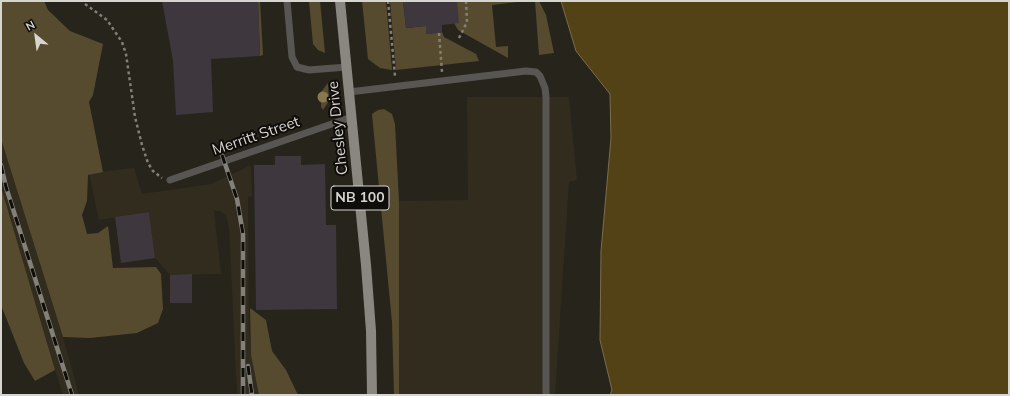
<!DOCTYPE html>
<html>
<head>
<meta charset="utf-8">
<style>
	body { margin:0 }
	#map { position:relative; width:1010px; height:396px; overflow:hidden; background:#27241c; font-family:Mulish,sans-serif }
	canvas { display:block }
	.frame { position:absolute; inset:0; border:2px solid #d7d5d0; pointer-events:none }
	.north { position:absolute; left:16px; top:16px; width:40px; height:40px; -webkit-text-stroke:3px #0f0d0a; paint-order:stroke; rotate:331deg; font-size:11px; font-weight:700; line-height:16px; text-align:center; color:#d7d5d0 }
	.north::after { content:''; display:block; margin:auto; width:14px; height:18px; background:#d7d5d0; clip-path:polygon(50% 0,100% 100%,50% 72%,0 100%) }
</style>
</head>
<body>
<div id="map">
<canvas width="1010" height="396"></canvas>
<div class="frame"></div>
<div class="north">N</div>
</div>
<script>
const c = document.querySelector('canvas').getContext('2d');
c.lineJoin = 'round';
function fill(path, color) { c.fillStyle = color; c.fill(path, 'evenodd'); }
const shape = rows => new Path2D(rows.map(r => 'M' + r).join(''));
function stroke(path, color, width, dash) { c.strokeStyle = color; c.lineWidth = width; c.lineCap = dash ? 'butt' : 'round'; c.setLineDash(dash || []); c.stroke(path); }
function drawText(font, color, halo, rows, align = 'center') {
  c.font = font + ' Mulish,sans-serif'; c.lineWidth = 4; c.setLineDash([]); c.textBaseline = 'middle'; c.strokeStyle = halo; c.fillStyle = color; for (const [text, x, y, turn = 0] of rows) {
    c.save(); c.translate(x, y); c.rotate((+turn || 0) * Math.PI / 180); c.textAlign = isNaN(turn) ? turn : align; if (halo) c.strokeText(text, 0, 0); c.fillText(text, 0, 0); c.restore();
  }
}
fill(shape([
	[467,97,569,97,577,180,569,182,555,395,399,395,399,201,468,200],
	[1,139,63,337,79,395,63,395,55,370,2,191],
	[251,165,252,196,248,197,249,331,251,355,259,395,237,395,229,227,226,216,222,212,214,210,221,274,170,275,155,258,149,212,99,220,89,173,134,168,142,194,211,184]
]), '#312c1e');
fill(shape([
	[1,1,44,1,48,10,70,31,103,44,93,95,89,102,103,172,88,175,87,201,82,215,87,234,98,233,108,226,113,268,156,267,161,274,163,309,158,323,137,333,90,338,63,337,1,139],
	[258,1,260,1,263,55,260,56],
	[309,1,320,1,325,53,318,50,313,44],
	[362,1,386,1,392,70,380,68,368,59],
	[390,1,403,1,406,28,426,26,426,34,442,32,444,37,476,54,479,61,396,70],
	[457,1,526,1,492,5,496,47,508,46,508,58,458,30,454,23],
	[535,1,539,1,546,15,554,53,539,55],
	[328,83,329,101,323,110,321,107,321,92],
	[384,109,392,114,395,124,399,201,399,395,394,395,392,322,372,114,378,110],
	[1,187,55,370,35,381,24,363,1,305],
	[250,308,266,320,272,351,286,370,298,395,259,395,251,355]
]), '#564b2f');
const water = shape([
	[561,1,1009,1,1009,395,610,395,612,390,600,340,601,251,611,138,610,94,576,51,561,1]
]);
fill(water, '#524215');
stroke(water, '#7a6e4d', 1);
fill(shape([
	[162,1,258,1,260,56,211,59,213,112,176,115,173,61],
	[403,1,457,1,459,23,442,25,442,32,439,33,426,34,426,26,406,28],
	[275,156,301,156,301,165,325,164,326,225,336,225,337,309,256,310,254,165,275,165],
	[149,212,155,258,121,263,115,217],
	[192,274,192,303,170,303,170,275]
]), '#3e373e');
stroke(shape([
	[388,1,395,76],
	[85,4,107,20,122,42,126,54,135,117,142,145,148,163,153,171,162,178],
	[439,33,442,72],
	[459,38,467,22,466,1]
]), '#827f79', 2.5, [3, 3]);
stroke(shape([
	[287,1,292,57,297,67,309,70,347,67],
	[349,92,526,71,536,72,540,76,545,88,546,97,546,395],
	[170,180,352,117]
]), '#575652', 7);
stroke(shape([
	[340,1,366,265,371,331,372,395]
]), '#8a8780', 10);
const rail = shape([
	[222,155,237,199,243,234,243,395],
	[1,165,6,187,72,395],
	[248,366,252,395]
]);
stroke(rail, '#83807a', 4.5);
stroke(rail, '#0f0d0a', 3, [9]);
c.fillStyle = '#88784e';
for (const [x, y] of [
	[323,97]
]) { c.beginPath(); c.arc(x, y, 5.5, 0, 2 * Math.PI); c.fill(); }
for (const [x, y, w] of [
	[360,198,58]
]) { const box = new Path2D(); box.roundRect(x - w / 2, y - 12, w, 24, 3); c.fillStyle = '#0f0d0a'; c.fill(box); stroke(box, '#d7d5d0', 1); }
drawText('bold 14px', '#d7d5d0', null, [
	["NB 100",360,198]
]);
drawText('15px', '#d7d5d0', '#0f0d0a', [
	["Chesley Drive",338,128,-96],
	["Merritt Street",256,136,-19]
]);
</script>
</body>
</html>
